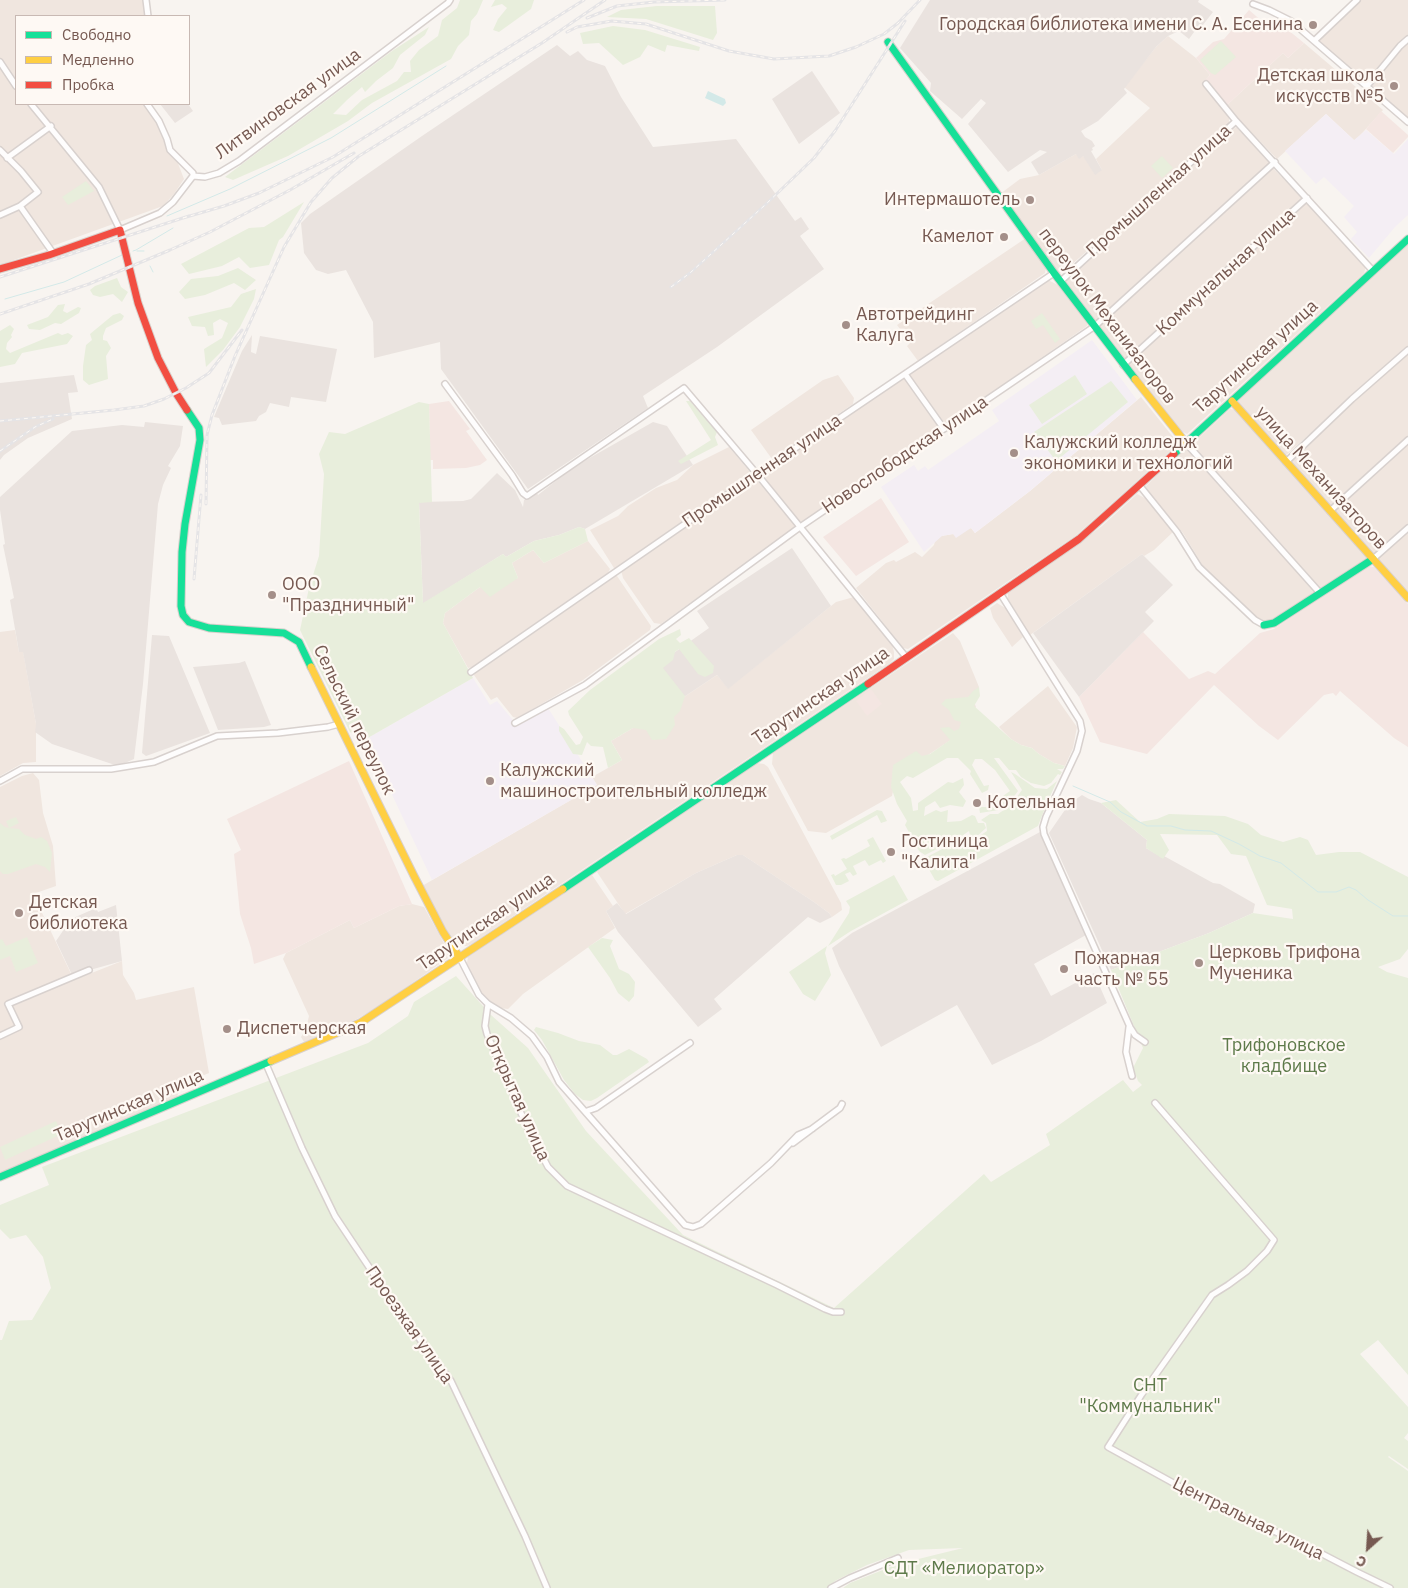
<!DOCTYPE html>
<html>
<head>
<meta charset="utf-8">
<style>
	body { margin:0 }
	#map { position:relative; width:1408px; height:1588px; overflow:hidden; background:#f8f4f0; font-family:"IBM Plex Sans",sans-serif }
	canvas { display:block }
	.legend { position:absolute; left:15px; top:15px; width:175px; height:90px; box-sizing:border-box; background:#fef9f4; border:1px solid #c8b9b3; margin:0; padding:6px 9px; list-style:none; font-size:15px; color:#765951 }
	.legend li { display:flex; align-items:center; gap:10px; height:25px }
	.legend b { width:25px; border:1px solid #c8b9b3 }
	.north { position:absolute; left:1343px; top:1523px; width:50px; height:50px; -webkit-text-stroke:4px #fef9f4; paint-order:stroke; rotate:206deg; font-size:14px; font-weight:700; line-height:20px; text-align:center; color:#765951 }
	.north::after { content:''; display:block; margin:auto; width:18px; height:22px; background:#765951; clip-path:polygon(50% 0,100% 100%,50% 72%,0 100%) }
</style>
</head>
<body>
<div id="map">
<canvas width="1408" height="1588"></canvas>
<ul class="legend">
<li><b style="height:6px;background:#16e098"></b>Свободно</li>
<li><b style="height:6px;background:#ffcf43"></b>Медленно</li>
<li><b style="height:6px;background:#f24e42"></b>Пробка</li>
</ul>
<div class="north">С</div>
</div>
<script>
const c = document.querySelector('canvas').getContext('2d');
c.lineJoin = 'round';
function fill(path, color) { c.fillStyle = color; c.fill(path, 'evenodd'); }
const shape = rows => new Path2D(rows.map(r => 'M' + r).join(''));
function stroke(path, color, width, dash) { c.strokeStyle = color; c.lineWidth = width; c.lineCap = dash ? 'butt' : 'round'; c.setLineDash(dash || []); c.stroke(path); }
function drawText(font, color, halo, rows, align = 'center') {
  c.font = font + ' "IBM Plex Sans",sans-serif'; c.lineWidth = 4.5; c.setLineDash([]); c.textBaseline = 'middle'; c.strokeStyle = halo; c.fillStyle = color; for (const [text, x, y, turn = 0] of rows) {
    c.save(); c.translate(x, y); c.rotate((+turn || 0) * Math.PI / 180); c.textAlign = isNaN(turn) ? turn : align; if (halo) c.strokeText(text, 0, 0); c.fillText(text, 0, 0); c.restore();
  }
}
fill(shape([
	[0,0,142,0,151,16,16,16,16,104,148,104,167,135,184,179,174,194,163,206,0,265],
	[1360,0,1408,0,1408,35,1367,81,1364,82,1317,40],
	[1168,36,1196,58,1210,75,1202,84,1229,117,1229,123,1176,173,1062,273,1058,273,1000,194,1020,179,1039,175,1076,154,1083,156,1102,170,1096,159,1150,108,1124,87,1156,47],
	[1408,41,1408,118,1376,92,1372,87,1372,83,1383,67],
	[1304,43,1383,110,1355,141,1326,114,1277,159,1226,106,1283,53,1288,58],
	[1236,127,1270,161,1269,165,1097,320,1093,320,1066,283,1067,280],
	[1272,167,1302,198,1302,201,1125,361,1124,360,1099,325],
	[1307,202,1366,266,1364,273,1187,434,1181,431,1127,365,1303,203],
	[1026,238,1046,267,1045,273,918,361,907,346,910,343,897,325],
	[1408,244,1408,347,1286,455,1283,454,1238,404,1239,399],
	[1048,280,1060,286,1088,322,1087,326,806,522,799,521,765,479,766,472,1000,311],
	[1408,353,1408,436,1332,505,1328,506,1288,460,1289,457],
	[838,375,854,398,853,404,772,459,751,430,823,380],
	[1141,397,1177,442,1176,446,1075,536,908,649,903,648,856,588,886,563,894,560,896,562,915,552,922,557,934,545,935,541,941,536,953,534,971,528,975,533,1030,491],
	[1230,409,1236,410,1367,555,1366,559,1320,590,1190,446],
	[1408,443,1408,524,1375,554,1372,554,1335,512,1336,508],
	[729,447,751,473,751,476,617,568,614,568,590,530,618,516,628,506,656,488,677,480,693,465],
	[1188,448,1314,587,1314,593,1272,620,1265,622,1257,619,1203,566,1183,533,1144,488,1184,449],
	[752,479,757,480,794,525,794,528,661,624,654,623,623,578,621,570],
	[1137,494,1147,499,1173,532,1154,550,1144,556,1142,554,1030,635,1008,599,1008,592,1067,552,1102,526],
	[1408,531,1408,593,1378,560,1378,558],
	[588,541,610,569,608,573,473,667,468,668,443,623,445,613,480,587,518,578,512,563,533,550,544,563],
	[613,576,617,576,651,626,650,630,583,680,517,718,513,717,497,697,491,700,474,675,475,672],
	[854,597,892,644,894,652,894,659,890,663,473,943,467,946,459,946,453,941,422,886,597,785,592,777,622,760,611,741,675,703,717,675,728,688,831,606,836,602],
	[997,603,1007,609,1023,637,1012,647,993,618,990,608],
	[15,630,19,652,23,651,36,724,36,762,23,763,0,776,0,632],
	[953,633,960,641,979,687,973,699,976,707,966,730,896,776,892,796,826,833,808,831,772,764,773,753],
	[1048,686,1077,727,1073,748,1065,766,1054,763,1039,754,1032,748,1021,745,1011,739,999,727],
	[757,763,764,764,768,767,841,903,842,910,832,917,829,913,814,902,743,855,737,855,696,873,625,914,597,872],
	[33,773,39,780,43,813,53,846,56,886,33,894,74,980,122,961,123,975,134,993,136,1000,194,987,209,1073,182,1084,177,1097,0,1173,0,787,22,776],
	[592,875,613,906,606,911,615,928,523,994,508,1009,500,1008,486,999,478,989,467,963,468,957],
	[412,904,424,907,451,956,382,1004,357,1019,304,1042,301,1037,306,1029,309,1016,283,959,286,953,350,920,354,928,399,906]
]), '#f0e6df');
fill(shape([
	[1249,10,1270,28,1277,21,1304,43,1288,58,1283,53,1226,106,1205,80,1210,75,1196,58,1213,42,1224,39],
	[1381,111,1408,135,1408,137,1393,153,1366,129],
	[449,401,470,429,466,431,487,460,480,465,466,468,433,469,433,460,430,460,429,404],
	[881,498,909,542,856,576,823,537],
	[1366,566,1374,567,1408,604,1408,747,1394,738,1340,691,1336,696,1333,693,1324,695,1278,740,1259,726,1214,685,1147,754,1100,742,1079,697,1143,632,1189,679,1208,671,1215,674,1260,633,1274,629],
	[871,689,882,704,867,716,856,701],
	[349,761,412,904,399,906,354,928,350,920,286,953,254,964,251,948,240,914,234,854,241,850,227,819]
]), '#f4e6e2');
fill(shape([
	[930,0,1199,0,1198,2,1213,12,1199,30,1197,28,1189,39,1179,31,1168,36,1156,47,1124,89,1127,93,1098,121,1081,131,1085,137,1092,141,1095,146,1092,148,1093,150,1091,151,1102,170,1095,175,1083,156,1079,159,1076,154,1039,175,1031,162,1047,152,1040,150,1008,172,968,124,986,103,981,99,962,119,930,91,931,83,900,48],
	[557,45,570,56,578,51,587,60,605,66,621,97,653,147,736,139,795,221,801,217,809,229,800,236,824,269,717,347,643,396,648,408,528,489,441,369,440,342,374,358,373,322,346,270,328,274,316,270,304,253,301,223,310,214,422,136],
	[812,71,840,113,799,144,772,99],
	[160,104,188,104,193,111,175,123],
	[252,335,251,352,256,354,260,336,337,349,326,402,291,397,289,407,270,403,266,412,259,416,256,421,222,425,219,418,214,417,242,351],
	[74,375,78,392,68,393,72,419,28,438,4,455,0,460,0,383],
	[145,422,183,426,180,446,168,466,171,468,163,485,158,504,143,684,134,759,118,766,52,744,35,732,36,724,23,652,19,652,10,600,14,598,3,545,5,544,0,510,0,497,72,431,122,425,144,427],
	[653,422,667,426,693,465,585,529,579,527,559,535,534,541,506,557,503,554,423,604,419,502,463,501,471,499,497,473,515,490,523,507,524,500,537,493,538,495,572,468],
	[792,548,831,606,728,689,717,675,675,703,651,669,709,628,697,611],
	[1142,554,1173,585,1145,612,1154,621,1079,697,1033,633],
	[152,635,169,636,210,733,146,756,142,753],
	[245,661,271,725,264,727,218,730,193,667,239,663],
	[1082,795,1089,799,1101,803,1147,840,1146,848,1163,858,1164,856,1213,883,1220,884,1255,904,1253,913,1209,933,1111,970,1049,833,1069,804],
	[1040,832,1086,935,1034,964,1051,996,1094,973,1107,1003,1041,1041,992,1065,957,1005,881,1047,839,966,832,948,852,933],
	[737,855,743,855,814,902,829,913,832,917,820,923,808,917,714,999,722,1009,698,1027,618,932,606,911,617,903,626,914,696,873],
	[116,905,122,961,72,975,56,941,71,919,96,908,98,912]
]), '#eae3df');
fill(shape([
	[1326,114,1354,140,1366,130,1394,154,1408,139,1408,215,1395,227,1369,258,1351,239,1357,232,1344,217,1354,206,1324,177,1316,184,1285,151],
	[1092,340,1137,400,1030,491,975,533,971,528,956,538,953,534,942,536,924,552,881,487,914,465,918,471,925,466,928,470,999,421,992,410],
	[473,678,490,705,497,701,517,725,548,708,597,785,432,880,366,739]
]), '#f4eef4');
fill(shape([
	[460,0,483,0,477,14,471,21,469,35,458,46,451,59,372,103,348,121,288,156,233,180,225,177,392,51,429,27,425,35,400,55,393,68,376,81,365,92,362,87,347,100,333,114,346,115,362,100,397,81,404,72,411,72,410,61,419,50,438,36,442,20,457,8],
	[495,0,534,0,531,9,499,32,493,30,498,19,507,8,502,4,491,7],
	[657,6,715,6,717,33,713,40,646,19,607,17,621,10],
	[613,26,645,30,700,47,699,51,667,45,665,52,648,45,640,57,623,65,599,43,583,44,580,33],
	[1221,41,1236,57,1215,75,1211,73,1200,60],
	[1162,156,1173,168,1162,178,1151,166],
	[86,181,94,191,68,205,62,197],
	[304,202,283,237,279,240,269,265,250,268,239,257,222,266,189,274,181,264,249,228,264,227],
	[238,268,256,280,245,290,234,283,205,295,185,299,179,292,191,279,218,276],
	[117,278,121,287,128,292,122,302,113,294,100,297,93,295,90,290,95,286],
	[256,289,254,299,240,327,223,350,206,367,204,349,222,338,228,323,220,319,213,323,214,335,208,336,205,327,192,326,188,317,231,307,241,294],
	[65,304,63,311,67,313,78,307,81,308,79,313,61,324,55,323,40,330,29,329,27,325,48,317,58,305],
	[120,313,124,316,122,320,106,328,103,336,103,340,107,341,111,348,106,356,108,379,89,385,83,380,83,366,86,345,92,340,90,334,113,315],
	[1042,313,1060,339,1055,343,1043,325,1036,329,1031,321],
	[10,325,14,329,11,335,12,337,7,343,6,349,10,353,58,333,62,335,68,333,73,336,67,344,22,353,15,364,0,367,0,331],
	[1075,375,1087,394,1042,424,1029,405],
	[1111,381,1128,402,1056,461,1034,432],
	[686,401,690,401,717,432,715,437,718,445,681,464,678,461,711,440],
	[419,402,429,404,432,502,419,503,423,603,503,554,506,557,534,541,559,535,579,527,585,529,588,541,544,563,533,550,512,563,518,578,490,597,480,587,445,613,443,623,473,678,366,739,350,732,300,630,309,588,319,556,324,474,319,454,329,432,345,434],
	[680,629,681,635,676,639,680,643,689,638,714,666,713,673,705,677,698,674,679,649,675,652,673,660,663,668,685,696,680,711,674,717,675,725,666,739,652,740,646,730,633,728,611,741,622,760,608,768,603,747,591,746,587,742,582,755,573,754,559,731,559,726,564,729,576,745,580,744,583,737,569,715,568,711,590,690,659,639],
	[979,687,980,696,974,706,1011,739,1021,745,1032,748,1039,754,1054,763,1065,766,1063,769,1057,769,1062,772,1060,775,1058,774,1051,783,1044,786,1031,783,1021,777,1016,770,1009,770,999,758,994,758,1018,791,1007,806,999,810,980,813,979,807,987,807,1010,791,995,770,982,759,975,759,972,765,984,786,989,785,988,790,982,793,970,774,971,771,958,758,947,758,913,778,907,776,900,782,911,798,913,811,918,810,918,803,948,782,953,783,963,778,964,785,959,792,966,801,963,807,950,805,940,808,935,801,925,807,924,816,936,810,941,812,948,810,947,822,961,821,972,815,975,816,978,823,984,823,986,828,975,838,970,835,969,831,956,840,952,836,949,843,925,855,919,851,905,825,907,821,897,804,891,787,893,765,916,751,922,756,930,754,950,740,940,728,949,727,954,731,959,729,961,722,954,720,949,710,941,704,946,699,968,697,973,691],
	[1011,772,1015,774,1035,788,1047,789,1057,781,1047,803,1038,826,938,881,935,880,923,859,950,845,953,841,955,843,967,835,975,839,987,831,986,823,981,820,990,814,998,814,1011,805,1022,790],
	[1116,800,1140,822,1157,819,1169,814,1225,816,1248,824,1261,835,1283,842,1300,837,1308,840,1316,855,1339,852,1360,852,1408,877,1408,949,1400,959,1378,967,1387,972,1408,978,1408,1375,1378,1340,1360,1354,1408,1407,1408,1433,1404,1438,1408,1441,1408,1469,1389,1456,1388,1457,1408,1471,1408,1588,843,1588,850,1583,898,1564,963,1548,909,1550,867,1565,835,1581,828,1588,0,1588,0,1340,2,1340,9,1321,32,1320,51,1288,43,1257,26,1235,10,1239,0,1229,0,1205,49,1185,42,1167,368,1043,408,1016,414,1002,456,976,491,1015,528,1048,586,1131,683,1235,834,1308,984,1174,991,1182,1050,1145,1046,1134,1123,1080,1133,1092,1142,1085,1138,1081,1133,1068,1143,1048,1111,970,1209,933,1253,913,1293,919,1292,909,1267,905,1246,856,1231,854,1217,835,1160,834,1169,850,1163,859,1146,848,1147,840,1101,803],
	[877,810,882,811,887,821,881,823,877,815,832,840,830,836],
	[16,817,19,823,9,828,19,829,25,835,36,839,41,837,47,841,52,853,50,872,45,867,36,864,8,874,3,874,0,871,0,823,5,827,9,828,6,821],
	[873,837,886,861,883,863,881,860,869,866,865,860,853,866,857,874,853,876,850,872,845,874,849,881,841,885,836,885,831,875,834,874,835,876,847,869,841,859,844,858,846,859,870,846,867,840],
	[894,875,908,900,851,931,828,946,849,913,850,907,846,901],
	[27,937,38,963,16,972,10,956,0,960,0,940,2,939,6,946],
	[602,938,613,940,610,946,619,969,629,974,635,982,634,996,629,1002,618,993,610,978,588,947],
	[827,946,825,953,831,975,815,1001,803,994,789,972],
	[536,1027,558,1033,579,1041,600,1045,613,1055,617,1055,629,1049,647,1059,649,1062,597,1098,591,1101,583,1100,575,1094,564,1080,542,1040,534,1030],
	[56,1121,62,1134,5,1160,0,1147]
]), '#e8eedc');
fill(shape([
	[708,91,725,99,726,103,723,106,705,98]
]), '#d3e9e8');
stroke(shape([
	[167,216,230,189,331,138,446,66],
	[133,251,136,250,173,228],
	[137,251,144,251],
	[150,266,153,272],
	[5,299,64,282,122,255],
	[1073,786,1110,802,1121,812,1147,826,1171,826,1185,830,1211,831,1239,844,1260,856,1281,863,1318,892,1336,892,1349,887,1356,890,1368,900,1393,916,1408,916]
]), '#d3e9e8', 1);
const street = shape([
	[146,0,148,16],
	[1253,4,1269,10,1291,21,1408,122],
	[1315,40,1357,0],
	[0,62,16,86],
	[1206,84,1236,121,1373,271],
	[1367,86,1400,46,1408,39],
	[31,104,99,187,120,230,160,213,173,202,193,176,205,177,219,173,239,161,448,3,450,0],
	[147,104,159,121,167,139,170,150,193,173,193,176],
	[0,150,21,171,38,192,20,206],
	[7,158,51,126],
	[0,215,20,206,53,253],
	[1061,281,1236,121],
	[1123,365,1307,198],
	[905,374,944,429],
	[445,384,512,475,523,493,527,496,684,388,757,474,906,657],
	[1186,443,1320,593],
	[1286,462,1352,399,1408,350],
	[1140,486,1177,532,1199,567,1255,620,1264,625],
	[1330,511,1408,440],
	[1373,559,1408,528],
	[1000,593,1080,721,1082,731,1077,751,1046,817,1043,827,1044,834,1130,1027,1135,1035,1145,1042],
	[471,672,757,474,1054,273],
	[515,723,585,685,800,527,1095,326,1275,162],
	[0,781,22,769,111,769,154,762,217,736,278,733,328,727,339,724],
	[460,958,479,995,488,1004,511,1018,532,1036,547,1057,559,1082,685,1225,693,1227,701,1224,771,1163,798,1135,812,1129],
	[488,1004,485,1026,487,1034,527,1127,548,1167,567,1186,777,1285,825,1309,833,1312,841,1312],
	[1129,1027,1126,1052,1132,1076],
	[0,1036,19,1027,8,1004,89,970],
	[266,1064,302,1148,335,1216,395,1306,451,1381,525,1536,547,1588],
	[1155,1103,1274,1240,1267,1251,1247,1271,1228,1285,1212,1295,1142,1394,1108,1447,1206,1501,1305,1545,1357,1572,1390,1588],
	[587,1111,596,1108,690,1043],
	[793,1143,840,1108,842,1104],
	[831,1588,850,1578,898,1558]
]);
const fast = shape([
	[888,42,1054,273,1135,379],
	[187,410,199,428,200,440,185,524,182,552,181,606,183,615,189,622,209,628,284,633,299,642,311,667],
	[1174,454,1408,239],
	[1264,625,1274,623,1373,559],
	[563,889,868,684],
	[0,1177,271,1061]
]);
const slow = shape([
	[1135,379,1186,443],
	[1232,401,1408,598],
	[311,667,414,876,443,932,460,958],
	[271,1061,360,1023,563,889]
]);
const jam = shape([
	[0,269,49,255,120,230,138,303,158,358,176,393,187,410],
	[868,684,1079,539,1174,454]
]);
stroke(street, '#d8d1ce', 8);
stroke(fast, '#d8d0cc', 9);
stroke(slow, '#d8d0cc', 9);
stroke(jam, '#d8d0cc', 9);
stroke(street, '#fefdfd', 5);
stroke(fast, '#16e098', 7);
stroke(slow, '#ffcf43', 7);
stroke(jam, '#f24e42', 7);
const rail = shape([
	[587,18,617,6,654,2,725,0],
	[567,32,577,27,612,21,646,24,729,51,774,59,829,56,856,47,884,34,898,23,920,0],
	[183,218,224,206,259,193,333,157,584,0],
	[0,277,189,216],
	[671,287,690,273,765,205,814,158,835,131,905,21],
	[0,314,89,284,170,250,210,232,290,190,354,153],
	[0,421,114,410,144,406,164,399,186,388,209,373,242,330],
	[0,451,35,427,53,419],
	[206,504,207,435,212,415,235,356,284,247,311,202,332,178,359,156,542,43,605,0],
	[194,579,201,495]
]);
stroke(rail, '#e5e4e6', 3);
stroke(rail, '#fef9f4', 1, [4]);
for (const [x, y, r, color] of [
	[1313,25,5,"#a48f89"],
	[1394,86,5,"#a48f89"],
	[1030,200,5,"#a48f89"],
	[1004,237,5,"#a48f89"],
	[846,325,5,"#a48f89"],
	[1014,453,5,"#a48f89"],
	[272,595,5,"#a48f89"],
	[490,781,5,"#a48f89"],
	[977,803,5,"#a48f89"],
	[891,852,5,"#a48f89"],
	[19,913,5,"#a48f89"],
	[1199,963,5,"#a48f89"],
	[1064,969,5,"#a48f89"],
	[227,1029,5,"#a48f89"]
]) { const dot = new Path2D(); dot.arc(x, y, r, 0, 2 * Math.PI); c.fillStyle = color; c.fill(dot); stroke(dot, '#fef9f4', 2); }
drawText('18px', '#765951', '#fef9f4', [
	["Городская библиотека имени С. А. Есенина",1303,25,"right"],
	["Детская школа",1384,76,"right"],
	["искусств №5",1384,97,"right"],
	["Интермашотель",1020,200,"right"],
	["Камелот",994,237,"right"],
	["Автотрейдинг",856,315],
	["Калуга",856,336],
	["Калужский колледж",1024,443],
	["экономики и технологий",1024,464],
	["ООО",282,585],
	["\"Праздничный\"",282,606],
	["Калужский",500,771],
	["машиностроительный колледж",500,792],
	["Котельная",987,803],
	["Гостиница",901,842],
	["\"Калита\"",901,863],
	["Детская",29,903],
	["библиотека",29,924],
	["Церковь Трифона",1209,953],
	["Мученика",1209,974],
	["Пожарная",1074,959],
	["часть № 55",1074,980],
	["Диспетчерская",237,1029]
], 'left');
drawText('18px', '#765951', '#fef9f4', [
	["Литвиновская улица",288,104,-36],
	["Промышленная улица",1159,191,-42],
	["Коммунальная улица",1226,272,-42],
	["переулок Механизаторов",1107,316,53],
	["Тарутинская улица",1256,357,-42],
	["Новослободская улица",905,455,-34],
	["Промышленная улица",762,471,-34],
	["улица Механизаторов",1321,478,48],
	["Тарутинская улица",821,696,-34],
	["Сельский переулок",354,720,64],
	["Тарутинская улица",486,922,-34],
	["Открытая улица",517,1098,66],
	["Тарутинская улица",129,1106,-23],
	["Проезжая улица",409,1325,55],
	["Центральная улица",1248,1519,26]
]);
drawText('18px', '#5e7a4a', '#fef9f4', [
	["Трифоновское",1284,1046],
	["кладбище",1284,1067],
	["СНТ",1150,1386],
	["\"Коммунальник\"",1150,1407],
	["СДТ «Мелиоратор»",964,1569]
]);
</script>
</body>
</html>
